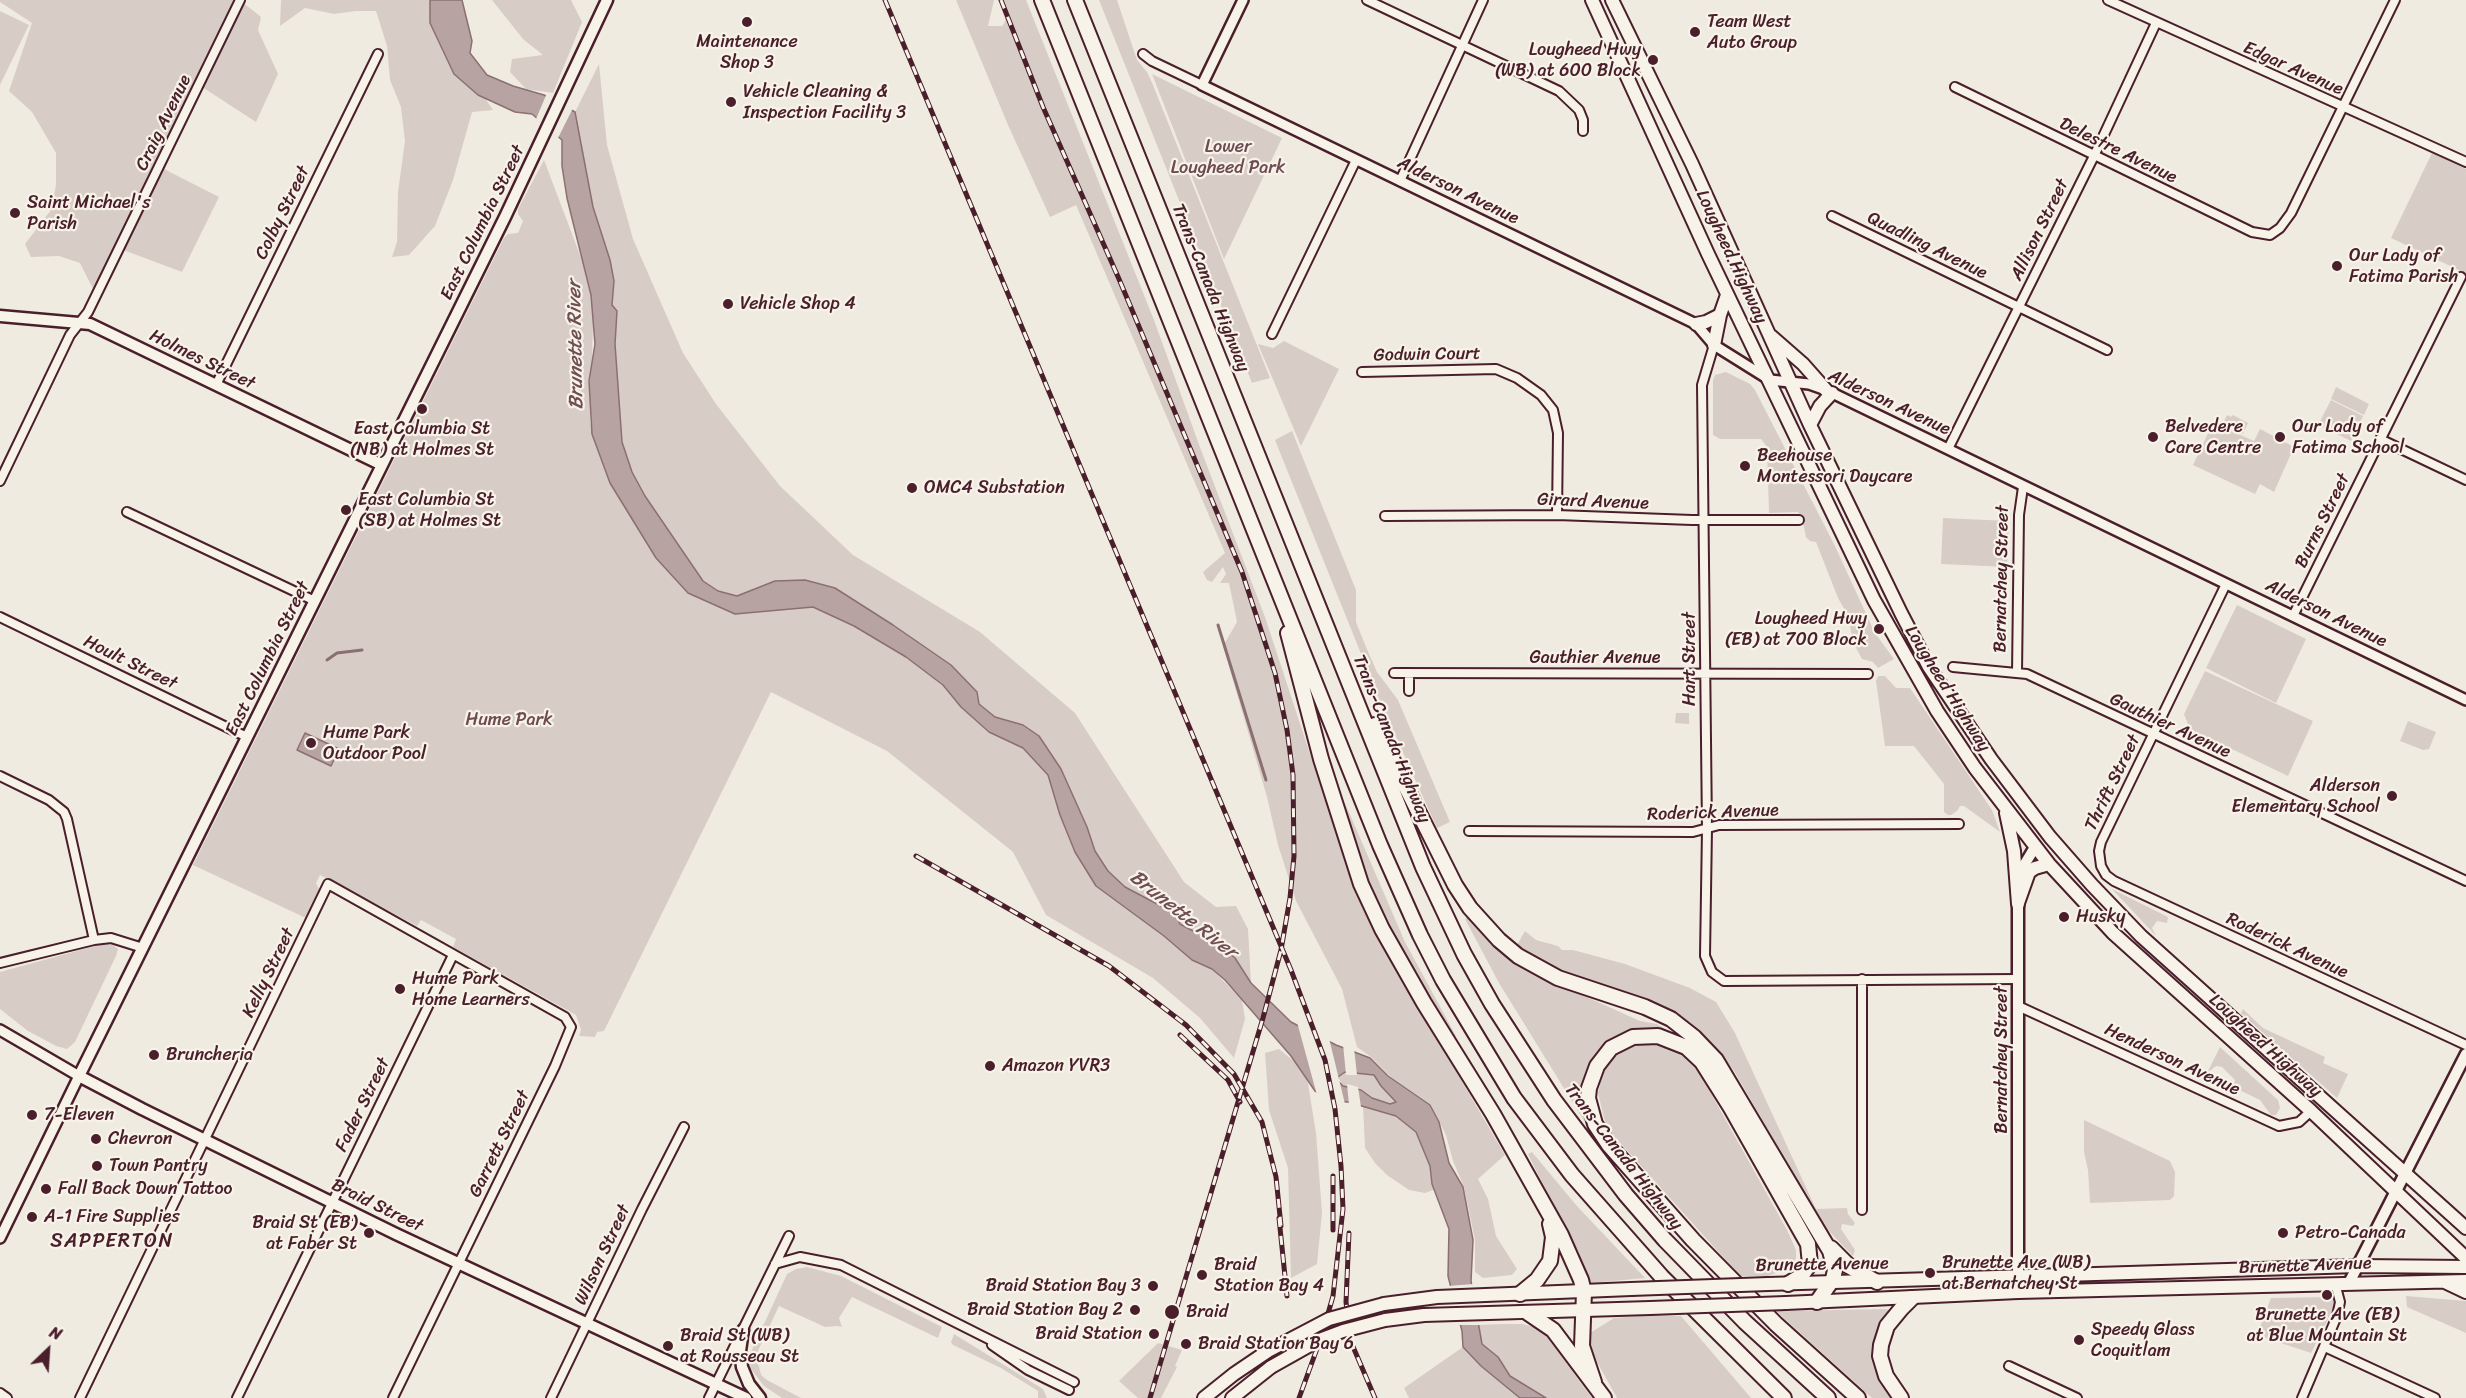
<!DOCTYPE html>
<html>
<head>
<meta charset="utf-8">
<style>
	body { margin:0 }
	#map { position:relative; width:2466px; height:1398px; overflow:hidden; background:#f0ebe0; font-family:Sriracha,sans-serif }
	canvas { display:block }
	.north { position:absolute; left:18px; top:1320px; width:60px; height:60px; -webkit-text-stroke:4px #f7f3e8; paint-order:stroke; rotate:25deg; font-size:16px; font-weight:700; line-height:24px; text-align:center; color:#4a1f2b }
	.north::after { content:''; display:block; margin:auto; width:21px; height:27px; background:#4a1f2b; clip-path:polygon(50% 0,100% 100%,50% 72%,0 100%) }
</style>
</head>
<body>
<div id="map">
<canvas width="2466" height="1398"></canvas>
<div class="north">N</div>
</div>
<script>
const c = document.querySelector('canvas').getContext('2d');
c.lineJoin = 'round';
function fill(path, color) { c.fillStyle = color; c.fill(path, 'evenodd'); }
const shape = rows => new Path2D(rows.map(r => 'M' + r).join(''));
function stroke(path, color, width, dash) { c.strokeStyle = color; c.lineWidth = width; c.lineCap = dash ? 'butt' : 'round'; c.setLineDash(dash || []); c.stroke(path); }
function drawText(font, color, halo, rows, align = 'center') {
  c.font = font + ' Sriracha,sans-serif'; c.lineWidth = 4.5; c.setLineDash([]); c.textBaseline = 'middle'; c.strokeStyle = halo; c.fillStyle = color; for (const [text, x, y, turn = 0] of rows) {
    c.save(); c.translate(x, y); c.rotate((+turn || 0) * Math.PI / 180); c.textAlign = isNaN(turn) ? turn : align; if (halo) c.strokeText(text, 0, 0); c.fillText(text, 0, 0); c.restore();
  }
}
fill(shape([
	[0,0,234,0,246,5,261,17,258,30,278,74,256,122,196,83,158,162,166,170,219,197,182,272,118,248,93,289,80,263,59,256,31,257,25,244,51,210,56,185,56,153,32,112,9,91,32,23,0,2],
	[281,0,446,0,466,70,493,110,472,112,453,180,435,226,409,255,392,257,397,242,398,192,405,141,401,107,390,80,387,46,376,11,356,11,334,14,305,8,280,26],
	[492,0,571,0,582,22,553,93,526,89,510,72,512,59,543,55,523,39],
	[956,0,994,0,988,26,1002,26,1005,22,1006,13,1003,0,1026,0,1154,320,1201,450,1265,617,1354,888,1371,926,1505,1155,1478,1179,1488,1199,1496,1236,1517,1269,1512,1275,1483,1278,1475,1272,1475,1240,1464,1187,1453,1161,1446,1135,1431,1105,1391,1077,1371,1057,1357,1047,1342,989,1296,901,1278,845,1267,797,1223,646,1237,622,1229,583,1220,583,1226,574,1223,567,1212,582,1207,580,1203,572,1225,553,1076,205,1050,217,1008,125],
	[1099,0,1117,0,1137,60,1147,72,1153,85,1270,378,1252,383],
	[0,11,29,25,0,85],
	[599,64,607,145,633,239,683,353,716,404,780,486,853,555,980,632,1075,713,1184,882,1216,907,1236,906,1248,929,1251,983,1235,958,1198,929,1197,933,1180,924,1176,914,1125,887,1108,871,1095,851,1087,827,1023,725,995,717,979,704,951,665,893,625,835,588,775,581,737,596,718,591,703,581,645,496,632,472,622,442,615,344,617,311,612,305,614,281,593,207,575,112],
	[1152,74,1282,138,1224,259],
	[2432,153,2466,169,2466,280,2461,277,2463,272,2391,238],
	[544,160,594,292,590,422,619,493,656,558,688,593,735,614,813,607,854,626,906,657,943,685,961,707,989,732,1023,748,1048,775,1060,815,1075,852,1096,886,1164,936,1192,960,1212,969,1242,1000,1245,1019,1234,1058,1200,1018,1153,978,1046,915,1013,852,887,751,771,692,604,1031,597,1032,595,1037,579,1036,581,1030,576,1015,453,947,456,939,421,920,417,926,320,875,316,883,320,891,319,896,308,919,193,865,504,238,508,234,518,233,523,221,518,214,518,209],
	[1284,341,1339,369,1301,446,1258,344,1273,348],
	[1726,372,1750,384,1755,390,1834,544,1875,633,1894,659,1878,668,1873,662,1862,659,1854,644,1847,614,1838,598,1816,542,1810,541,1806,537,1802,518,1798,512,1769,513,1767,447,1761,439,1720,439,1713,435,1713,380,1715,375],
	[2336,387,2369,404,2364,415,2331,399],
	[2331,400,2363,416,2351,441,2318,425],
	[2227,415,2231,417,2233,415,2248,423,2243,434,2223,424],
	[2213,423,2254,441,2260,429,2294,447,2274,492,2260,484,2255,494,2193,465],
	[1292,431,1356,590,1356,622,1366,647,1377,672,1398,700,1450,822,1437,828,1382,706,1275,440],
	[1943,518,2009,521,2007,567,1941,564],
	[2237,605,2306,639,2276,703,2206,668],
	[2205,671,2313,721,2288,776,2190,729,2184,714],
	[1878,676,1885,676,1896,688,1910,688,1992,810,2000,832,1964,806,1960,806,1957,811,1951,815,1948,815,1944,812,1944,784,1914,746,1885,746,1876,681],
	[1676,713,1689,713,1689,724,1675,723],
	[2408,721,2436,732,2429,749,2423,750,2400,741],
	[1342,796,1405,942,1456,1036,1452,1038,1382,917,1359,863,1340,797],
	[2112,889,2168,917,2167,923,2157,921,2152,928,2156,936],
	[1469,916,1494,945,1531,972,1640,1021,1657,1024,1666,1030,1641,1028,1616,1036,1605,1044,1587,1069,1582,1094,1586,1118,1591,1129,1680,1236,1642,1195,1586,1124,1499,983,1465,919],
	[1525,931,1536,940,1558,946,1562,950,1573,950,1625,964,1690,988,1716,1002,1735,1033,1816,1209,1847,1208,1848,1214,1855,1223,1853,1226,1842,1224,1841,1229,1855,1250,1853,1256,1824,1226,1734,1071,1703,1034,1682,1018,1657,1004,1560,971,1536,959,1517,945],
	[106,943,113,945,118,949,116,956,75,1042,67,1049,56,1046,28,1031,0,1009,0,972],
	[2243,1009,2263,1028,2325,1057,2323,1063,2348,1074,2337,1098,2251,1022,2241,1013],
	[1642,1043,1656,1043,1679,1053,1696,1069,1703,1079,1787,1230,1796,1250,1796,1258,1792,1266,1786,1270,1767,1276,1740,1276,1615,1137,1605,1122,1598,1093,1603,1071,1616,1054,1625,1049],
	[2220,1047,2278,1100,2280,1108,2276,1115,2271,1115,2260,1100,2233,1087,2235,1080,2222,1067,2216,1066,2207,1073],
	[1279,1049,1306,1071,1316,1133,1322,1213,1317,1264,1291,1278,1288,1168,1269,1110,1265,1053],
	[1345,1072,1374,1075,1396,1102,1390,1104,1372,1098,1361,1090,1343,1086,1338,1077],
	[1363,1106,1396,1116,1416,1132,1430,1166,1432,1183,1436,1189,1425,1193,1409,1190,1387,1175,1375,1163,1365,1148],
	[2084,1120,2170,1161,2175,1172,2174,1196,2170,1200,2090,1203,2088,1170,2084,1152],
	[1532,1152,1577,1206,1645,1278,1591,1283,1588,1275,1584,1276,1579,1252,1560,1220,1528,1154],
	[807,1267,841,1276,942,1327,938,1338,852,1297,839,1318,842,1327,837,1326,825,1327,779,1306,757,1353,750,1354,787,1274,796,1269],
	[2406,1296,2466,1301,2466,1333,2407,1307],
	[2330,1297,2334,1299,2333,1315,2330,1315,2311,1353,2257,1335,2271,1298],
	[1886,1309,1889,1310,1877,1328,1874,1353,1894,1398,1872,1398,1776,1311],
	[1654,1315,1681,1316,1751,1398,1617,1398,1592,1353,1590,1333,1614,1318],
	[1502,1324,1522,1324,1535,1327,1543,1332,1592,1398,1546,1398,1510,1376,1498,1357,1482,1344,1479,1325],
	[954,1334,1043,1389,1047,1398,1038,1398,1038,1391,1001,1368,953,1345,951,1342],
	[1158,1343,1182,1350,1175,1366,1177,1367,1161,1398,1138,1398,1119,1381],
	[1463,1347,1481,1366,1520,1398,1409,1398,1404,1388],
	[754,1359,759,1366,761,1375,767,1380,801,1398,782,1398,764,1386,751,1369,749,1360]
]), '#d8cdc6');
const water = shape([
	[430,0,462,0,472,41,470,53,487,75,513,86,544,95,575,112,593,207,610,260,614,281,612,305,617,311,615,344,622,442,632,472,645,496,703,581,718,591,737,596,775,581,805,580,835,588,893,625,951,665,977,692,979,704,995,717,1023,725,1039,736,1061,769,1087,827,1095,851,1108,871,1125,887,1176,914,1180,924,1197,933,1198,928,1235,958,1251,983,1291,1022,1336,1045,1370,1058,1388,1076,1430,1105,1439,1122,1449,1163,1463,1187,1473,1240,1471,1281,1482,1344,1498,1357,1510,1376,1546,1398,1520,1398,1481,1366,1463,1347,1462,1331,1448,1276,1449,1229,1432,1184,1430,1166,1416,1132,1396,1116,1348,1102,1334,1101,1315,1091,1291,1056,1225,980,1212,969,1192,960,1164,936,1096,886,1075,852,1060,815,1048,775,1023,748,989,732,961,707,943,685,906,657,854,626,813,607,735,614,688,593,656,558,610,483,592,434,589,381,595,344,591,295,567,198,562,166,562,140,532,114,515,112,478,95,454,74,430,23,430,0],
	[1345,1072,1374,1075,1381,1086,1396,1102,1390,1104,1372,1098,1361,1090,1343,1086,1338,1081,1338,1077,1345,1072],
	[305,733,339,749,331,766,297,750,305,733]
]);
fill(water, '#b7a4a2');
stroke(water, '#8b6f72', 1.5);
fill(shape([
	[547,93,573,108,558,138,536,119],
	[1297,1022,1329,1038,1345,1104,1333,1103,1317,1095],
	[1343,1044,1354,1048,1357,1075,1346,1075],
	[1347,1084,1358,1087,1361,1107,1349,1105],
	[1474,1284,1482,1325,1457,1325,1448,1286]
]), '#f0ebe0');
stroke(shape([
	[1218,625,1266,780],
	[327,660,337,653,362,650]
]), '#8b6f72', 3);
const minor = shape([
	[1367,0,1559,91,1579,110,1583,120,1583,131],
	[2108,0,2466,162],
	[1143,54,1152,61,1202,85],
	[1955,87,2252,232,2270,235,2280,228,2291,213,2395,0],
	[1400,181,1483,0],
	[1832,216,2107,350],
	[1272,334,1356,160],
	[1714,345,1702,385,1707,829,1705,956,1712,972,1724,981,2018,979],
	[1362,372,1496,369,1517,378,1541,395,1553,410,1558,433,1557,515],
	[216,385,378,54],
	[2380,439,2466,480],
	[1948,449,2094,156,2156,23],
	[0,481,70,335,88,312,240,0],
	[127,512,315,601],
	[1385,516,1557,515,1692,520,1799,520],
	[2226,584,2101,842,2099,851,2101,866,2106,875,2114,881,2466,1045],
	[2293,616,2461,277],
	[0,617,247,737],
	[1953,667,2027,674,2466,881],
	[1394,673,1868,674],
	[2017,673,2019,515,2023,487],
	[1409,691,1409,673],
	[0,776,49,800,64,812,67,819,94,940],
	[1469,831,1693,832,1719,825,1959,824],
	[0,963,94,940,111,938,143,948],
	[2018,1006,2279,1126,2299,1122,2311,1111],
	[1862,1210,1862,979],
	[775,1264,800,1257,841,1265,1074,1382],
	[992,1345,1028,1370,1069,1390],
	[2325,1347,2435,1398],
	[2009,1366,2077,1398],
	[0,1393,7,1398],
	[80,1398,328,884,565,1017,571,1027,555,1066,393,1398],
	[237,1398,453,955],
	[551,1398,642,1209,684,1127],
	[709,1398,789,1236],
	[2302,1398,2337,1316,2340,1302,2335,1283]
]);
const tertiary = shape([
	[1243,0,1202,85,1696,324,1714,345,1770,380,1809,384,1826,390,2466,700],
	[0,1030,79,1076,0,1238]
]);
const secondary = shape([
	[607,0,505,217,79,1076,142,1109,396,1234,746,1398],
	[0,316,90,324,382,465],
	[2349,1283,2466,1054],
	[2018,1292,2018,904,2023,867,2035,847],
	[743,1330,740,1351,742,1367,749,1384,760,1398]
]);
const primary = shape([
	[1592,0,1708,254,1874,600,1937,711,1975,768,2049,864,2113,933,2311,1111,2466,1258],
	[1612,0,1692,164,1810,425,1901,613,1929,667,1991,759,2050,837,2092,885,2141,936,2466,1228],
	[1696,324,1706,322,1720,315],
	[1771,336,1803,364,1826,390],
	[1714,345,1720,315,1727,295],
	[1810,425,1820,406,1832,393],
	[2006,813,2014,851,2018,904],
	[2018,903,2029,872,2035,868,2049,864],
	[2445,1282,2466,1292],
	[1768,1284,2358,1266,2466,1267],
	[1786,1303,2018,1292,2466,1281],
	[1384,1304,1437,1297,1631,1289],
	[1385,1320,1424,1315,1650,1308],
	[1204,1398,1234,1374,1268,1351],
	[1232,1398,1271,1367]
]);
const motorway = shape([
	[1042,0,1380,845,1420,935,1443,980,1514,1098,1572,1175,1662,1277,1784,1398],
	[1075,0,1423,867,1464,954,1492,1004,1554,1100,1626,1195,1665,1240,1745,1322,1828,1398],
	[1288,633,1321,759,1361,884,1382,929,1424,1003,1493,1114,1561,1235,1581,1280,1584,1292,1582,1346,1594,1382],
	[1375,725,1455,885,1470,908,1499,940,1518,956,1558,978,1645,1007,1671,1019,1694,1037,1716,1060,1830,1251,1835,1270,1833,1279,1817,1302],
	[1831,1248,1850,1267,1877,1282],
	[1788,1284,1801,1276,1810,1264,1808,1244,1731,1108,1702,1062,1686,1047,1658,1036,1633,1037,1611,1048,1597,1066,1589,1088,1588,1098,1595,1124,1609,1145,1693,1240,1776,1324,1858,1398],
	[1520,1294,1537,1280,1550,1261,1553,1237,1550,1224],
	[1528,1313,1553,1330,1604,1398],
	[1901,1398,1886,1376,1880,1356,1881,1345,1887,1326,1901,1309,1912,1298]
]);
stroke(minor, '#4a1f2b', 12);
stroke(tertiary, '#4a1f2b', 14);
stroke(secondary, '#4a1f2b', 15);
stroke(primary, '#4a1f2b', 16);
stroke(motorway, '#4a1f2b', 18);
stroke(minor, '#f7f3e8', 8);
stroke(tertiary, '#f7f3e8', 9);
stroke(secondary, '#f7f3e8', 10);
stroke(primary, '#f7f3e8', 12);
stroke(motorway, '#f7f3e8', 14);
const rail = shape([
	[885,0,1291,970,1325,1060,1335,1109,1341,1166,1343,1209,1333,1296,1322,1335,1299,1398],
	[1001,0,1043,107,1119,279,1242,572,1275,673,1287,730,1293,775,1294,856,1290,898,1281,950,1263,1018,1150,1398],
	[916,856,1109,966,1186,1025,1234,1074,1262,1122,1276,1177,1281,1226],
	[1180,1035,1228,1080,1240,1102],
	[1333,1176,1333,1230],
	[1279,1218,1287,1296],
	[1349,1233,1346,1302,1351,1342,1375,1398]
]);
stroke(rail, '#4a1f2b', 5);
stroke(rail, '#f7f3e8', 3, [9]);
const primaryBridge = shape([
	[1631,1289,1768,1284],
	[1650,1308,1786,1303],
	[1268,1351,1329,1319,1384,1304],
	[1271,1367,1319,1340,1343,1331,1385,1320]
]);
stroke(primaryBridge, '#4a1f2b', 16, []);
stroke(primaryBridge, '#f7f3e8', 12);
for (const [x, y, r, color] of [
	[747,22,6,"#4a1f2b"],
	[1695,32,6,"#4a1f2b"],
	[1653,60,6,"#4a1f2b"],
	[731,102,6,"#4a1f2b"],
	[15,213,6,"#4a1f2b"],
	[2337,266,6,"#4a1f2b"],
	[728,304,6,"#4a1f2b"],
	[422,409,6,"#4a1f2b"],
	[2153,437,6,"#4a1f2b"],
	[2280,437,6,"#4a1f2b"],
	[1745,466,6,"#4a1f2b"],
	[912,488,6,"#4a1f2b"],
	[346,510,6,"#4a1f2b"],
	[1879,629,6,"#4a1f2b"],
	[311,743,6,"#4a1f2b"],
	[2392,796,6,"#4a1f2b"],
	[2064,917,6,"#4a1f2b"],
	[400,989,6,"#4a1f2b"],
	[154,1055,6,"#4a1f2b"],
	[990,1066,6,"#4a1f2b"],
	[32,1115,6,"#4a1f2b"],
	[96,1139,6,"#4a1f2b"],
	[97,1166,6,"#4a1f2b"],
	[46,1189,6,"#4a1f2b"],
	[32,1217,6,"#4a1f2b"],
	[369,1233,6,"#4a1f2b"],
	[2283,1233,6,"#4a1f2b"],
	[1930,1273,6,"#4a1f2b"],
	[1202,1275,6,"#4a1f2b"],
	[1153,1286,6,"#4a1f2b"],
	[2327,1295,6,"#4a1f2b"],
	[1135,1310,6,"#4a1f2b"],
	[1172,1312,8,"#4a1f2b"],
	[1154,1334,6,"#4a1f2b"],
	[2079,1340,6,"#4a1f2b"],
	[1186,1344,6,"#4a1f2b"],
	[668,1346,6,"#4a1f2b"]
]) { const dot = new Path2D(); dot.arc(x, y, r, 0, 2 * Math.PI); c.fillStyle = color; c.fill(dot); stroke(dot, '#f7f3e8', 2); }
drawText('18px', '#4a1f2b', '#f7f3e8', [
	["Team West",1707,22],
	["Auto Group",1707,43],
	["Maintenance",747,42,"center"],
	["Shop 3",747,63,"center"],
	["Lougheed Hwy",1641,50,"right"],
	["(WB) at 600 Block",1641,71,"right"],
	["Vehicle Cleaning &",743,92],
	["Inspection Facility 3",743,113],
	["Saint Michael's",27,203],
	["Parish",27,224],
	["Our Lady of",2349,256],
	["Fatima Parish",2349,277],
	["Vehicle Shop 4",740,304],
	["Belvedere",2165,427],
	["Care Centre",2165,448],
	["Our Lady of",2292,427],
	["Fatima School",2292,448],
	["East Columbia St",422,429,"center"],
	["(NB) at Holmes St",422,450,"center"],
	["Beehouse",1757,456],
	["Montessori Daycare",1757,477],
	["OMC4 Substation",924,488],
	["East Columbia St",358,500],
	["(SB) at Holmes St",358,521],
	["Lougheed Hwy",1867,619,"right"],
	["(EB) at 700 Block",1867,640,"right"],
	["Hume Park",323,733],
	["Outdoor Pool",323,754],
	["Alderson",2380,786,"right"],
	["Elementary School",2380,807,"right"],
	["Husky",2076,917],
	["Hume Park",412,979],
	["Home Learners",412,1000],
	["Bruncheria",166,1055],
	["Amazon YVR3",1002,1066],
	["7-Eleven",44,1115],
	["Chevron",108,1139],
	["Town Pantry",109,1166],
	["Fall Back Down Tattoo",58,1189],
	["A-1 Fire Supplies",44,1217],
	["Braid St (EB)",357,1223,"right"],
	["at Faber St",357,1244,"right"],
	["Petro-Canada",2295,1233],
	["Brunette Ave (WB)",1942,1263],
	["at Bernatchey St",1942,1284],
	["Braid",1214,1265],
	["Station Bay 4",1214,1286],
	["Braid Station Bay 3",1141,1286,"right"],
	["Braid Station Bay 2",1123,1310,"right"],
	["Braid",1186,1312],
	["Brunette Ave (EB)",2327,1315,"center"],
	["at Blue Mountain St",2327,1336,"center"],
	["Speedy Glass",2091,1330],
	["Coquitlam",2091,1351],
	["Braid Station",1142,1334,"right"],
	["Braid St (WB)",680,1336],
	["at Rousseau St",680,1357],
	["Braid Station Bay 6",1198,1344]
], 'left');
drawText('18px', '#4a1f2b', '#f7f3e8', [
	["Edgar Avenue",2293,69,24],
	["Craig Avenue",164,123,-64],
	["Delestre Avenue",2118,151,26],
	["Alderson Avenue",1458,191,26],
	["Colby Street",283,213,-64],
	["East Columbia Street",483,223,-64],
	["Allison Street",2040,230,-64],
	["Quadling Avenue",1927,246,26],
	["Lougheed Highway",1731,257,65],
	["Trans-Canada Highway",1210,288,68],
	["Godwin Court",1427,355,-1],
	["Holmes Street",202,360,26],
	["Alderson Avenue",1889,403,25],
	["Girard Avenue",1593,502,2],
	["Burns Street",2323,521,-64],
	["Bernatchey Street",2002,579,-89],
	["Alderson Avenue",2326,614,26],
	["Gauthier Avenue",1595,658],
	["East Columbia Street",268,659,-64],
	["Hart Street",1690,659,-90],
	["Hoult Street",130,663,26],
	["Lougheed Highway",1947,689,58],
	["Gauthier Avenue",2170,726,25],
	["Trans-Canada Highway",1391,739,68],
	["Thrift Street",2113,783,-64],
	["Roderick Avenue",1713,813,-2],
	["Roderick Avenue",2287,946,25],
	["Kelly Street",269,973,-64],
	["Lougheed Highway",2265,1046,42],
	["Bernatchey Street",2002,1060,-90],
	["Henderson Avenue",2172,1060,25],
	["Fader Street",363,1105,-64],
	["Garrett Street",500,1144,-64],
	["Trans-Canada Highway",1623,1157,52],
	["Braid Street",377,1206,26],
	["Wilson Street",603,1255,-65],
	["Brunette Avenue",1822,1265,-1],
	["Brunette Avenue",2305,1266,-2]
]);
drawText('18px', '#6e4a52', '#f7f3e8', [
	["Lower",1228,147],
	["Lougheed Park",1228,168],
	["Hume Park",509,720]
]);
drawText('italic 20px', '#704e55', '#f7f3e8', [
	["Brunette River",576,345,-91],
	["Brunette River",1183,915,38]
]);
c.letterSpacing = '1.5px';
drawText('20px', '#4a1f2b', '#f7f3e8', [
	["SAPPERTON",112,1242]
]);
c.letterSpacing = '0px';
</script>
</body>
</html>
